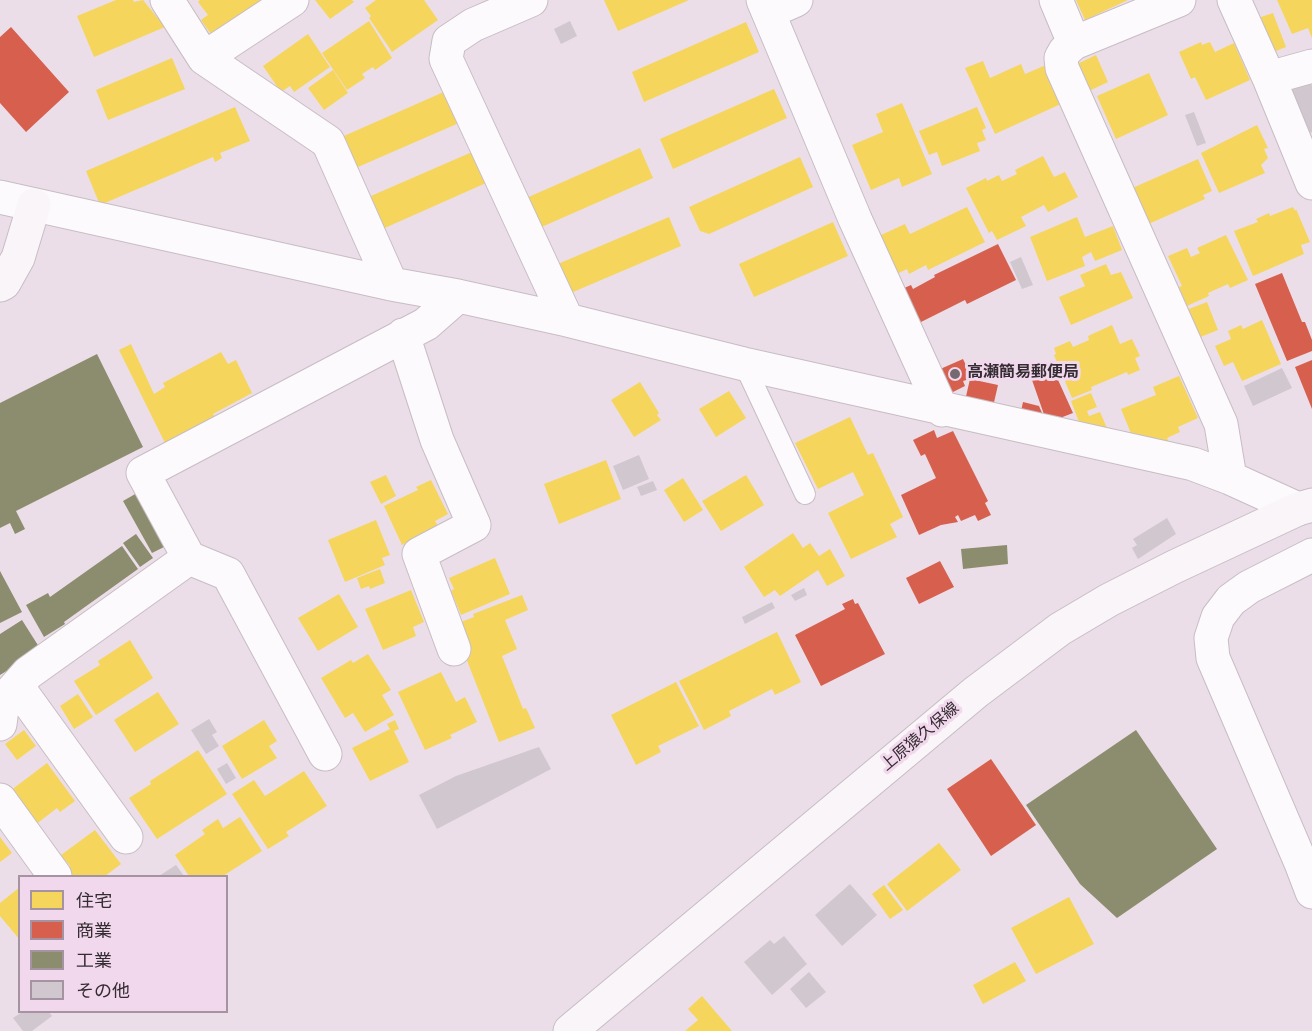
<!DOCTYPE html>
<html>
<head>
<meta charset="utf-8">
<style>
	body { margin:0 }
	#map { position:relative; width:1312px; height:1031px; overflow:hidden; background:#ebdee8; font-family:Overpass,"Noto Sans JP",sans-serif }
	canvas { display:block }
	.legend { position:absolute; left:18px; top:875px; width:210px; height:138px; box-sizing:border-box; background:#f1d8ec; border:2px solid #a693a2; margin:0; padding:8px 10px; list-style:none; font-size:18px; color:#352c33 }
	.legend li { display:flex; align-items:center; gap:12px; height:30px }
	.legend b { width:30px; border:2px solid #a693a2 }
</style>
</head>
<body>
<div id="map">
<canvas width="1312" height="1031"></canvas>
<ul class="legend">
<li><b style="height:16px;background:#f6d55c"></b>住宅</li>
<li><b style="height:16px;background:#d6604d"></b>商業</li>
<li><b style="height:16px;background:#8c8c6e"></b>工業</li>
<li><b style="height:16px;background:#d1c7cf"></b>その他</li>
</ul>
</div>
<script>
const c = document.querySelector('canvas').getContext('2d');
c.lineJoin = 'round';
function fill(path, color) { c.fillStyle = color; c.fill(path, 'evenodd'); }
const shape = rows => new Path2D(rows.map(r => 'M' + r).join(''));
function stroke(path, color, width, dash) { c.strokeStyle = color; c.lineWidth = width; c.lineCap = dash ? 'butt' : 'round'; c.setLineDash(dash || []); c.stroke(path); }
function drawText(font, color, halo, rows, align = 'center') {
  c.font = font + ' Overpass,"Noto Sans JP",sans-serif'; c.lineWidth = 6; c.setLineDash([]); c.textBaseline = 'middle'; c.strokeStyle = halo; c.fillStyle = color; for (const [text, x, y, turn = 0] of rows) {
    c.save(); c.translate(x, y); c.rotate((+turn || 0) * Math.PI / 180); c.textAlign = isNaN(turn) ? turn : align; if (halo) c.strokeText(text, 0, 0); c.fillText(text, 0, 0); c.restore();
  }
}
fill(shape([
	[116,0,133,0,134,2,143,0,165,27,94,57,77,16],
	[200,0,259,0,261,3,213,37,201,20,208,15,198,2],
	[315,0,352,0,354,2,330,19],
	[376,0,424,0,438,20,392,52,369,18,371,16,365,8],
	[604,0,689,0,618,31],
	[1076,0,1128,0,1085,20],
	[1277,0,1312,0,1312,38,1308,28,1292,34],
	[1273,13,1286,47,1271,53,1258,18],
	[369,21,392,58,375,70,373,67,362,74,365,78,347,90,322,53],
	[746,22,759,52,644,102,632,72],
	[308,34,330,67,294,92,290,86,281,92,263,66],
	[1201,42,1202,45,1210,42,1215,52,1234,43,1250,80,1206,100,1195,77,1191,79,1179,52],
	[1096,55,1108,82,1087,92,1075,65],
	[172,58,185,89,108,120,96,90],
	[983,61,990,78,1021,64,1025,74,1046,65,1063,103,995,134,965,68],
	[333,70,348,93,324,110,308,88],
	[1149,73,1168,115,1116,139,1097,96],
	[774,89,787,118,673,169,660,139],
	[446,91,459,123,351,170,337,139],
	[902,103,932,174,902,187,899,178,871,190,852,145,883,132,876,114],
	[235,107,250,141,220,153,222,158,215,162,213,157,100,205,86,171],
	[977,107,986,128,982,130,986,140,977,143,980,151,942,166,937,152,929,155,919,131],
	[1257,125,1268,148,1264,149,1268,158,1261,165,1265,173,1219,193,1201,153],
	[640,148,653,178,537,229,524,199],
	[472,152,486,183,378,231,364,199],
	[1043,156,1054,177,1065,172,1078,197,1048,212,1044,205,1021,217,1026,226,997,240,992,231,989,233,966,188,986,178,987,181,999,175,1002,181,1017,174,1015,170],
	[800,157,813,187,709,234,700,231,689,207],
	[1198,159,1212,191,1203,195,1205,199,1144,226,1128,190],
	[967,207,985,242,928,270,926,265,909,274,907,269,897,274,879,236,905,224,910,234],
	[1293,207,1295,211,1296,209,1310,242,1301,245,1304,254,1253,276,1234,231,1258,222,1256,219,1269,213,1270,216],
	[669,217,681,246,566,295,553,266],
	[1077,217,1085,237,1113,226,1122,250,1095,261,1091,252,1082,257,1085,266,1047,281,1030,237],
	[833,222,848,256,754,297,739,264],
	[1226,235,1248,280,1230,288,1228,284,1208,293,1209,296,1187,306,1179,287,1182,286,1168,256,1187,248,1191,257,1200,253,1197,248],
	[1106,264,1111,275,1121,272,1133,298,1071,325,1059,297,1085,286,1080,275],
	[1207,302,1218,330,1193,340,1181,312],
	[1262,320,1281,364,1242,381,1233,362,1224,366,1215,346,1231,339,1228,331,1241,325,1243,329],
	[1112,325,1120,344,1132,339,1140,356,1135,358,1140,370,1128,375,1127,372,1091,387,1092,390,1072,398,1054,355,1056,354,1054,348,1070,341,1073,347,1089,340,1088,336],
	[131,344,154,394,165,387,163,383,221,352,228,364,236,360,252,393,213,414,215,417,165,443,119,350],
	[1179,376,1198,418,1178,427,1180,432,1167,438,1172,449,1153,443,1150,438,1135,443,1121,409,1156,395,1153,387],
	[640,382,659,413,657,415,661,420,634,437,611,400],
	[729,391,746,418,716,437,699,409],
	[1091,393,1097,407,1087,411,1089,416,1100,412,1110,435,1082,430,1071,401],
	[850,417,868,455,873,453,903,517,890,524,897,537,851,559,828,513,864,495,853,472,818,489,795,443],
	[606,460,621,499,559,524,544,484],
	[386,475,396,496,381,504,370,482],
	[746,475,764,505,721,531,702,501],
	[683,478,703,510,684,522,664,490],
	[431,480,448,514,435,521,439,527,402,545,384,506,418,490,416,487],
	[376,520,390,555,382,558,385,565,345,582,328,540],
	[793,533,803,548,810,543,819,556,830,549,845,576,827,586,818,570,780,596,775,590,764,597,744,567],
	[495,558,510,594,461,615,451,591,454,589,449,578],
	[380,569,385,583,370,589,369,586,361,589,357,578],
	[411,590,424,622,413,627,416,636,383,650,365,609],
	[339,594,358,627,318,651,298,618],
	[522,595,528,610,505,620,517,649,502,656,523,709,526,708,535,728,499,742,453,625,474,617,473,614],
	[777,632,801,682,775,695,772,689,729,711,731,716,704,730,679,681],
	[130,640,153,678,96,715,74,681,100,665,98,661],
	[368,654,391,690,382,695,394,715,365,732,353,713,345,718,321,678,351,660,353,663],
	[441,672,456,702,465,697,477,722,450,735,452,738,425,750,398,692],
	[676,682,699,726,658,746,661,752,636,765,611,715],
	[158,692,179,724,135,752,114,720],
	[78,694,93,717,74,729,60,706],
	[264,720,277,741,269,746,277,758,242,779,222,746],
	[395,720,399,729,394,731,409,762,370,781,352,748,390,729,387,724],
	[24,730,36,746,17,760,5,744],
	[198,750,227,794,157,839,129,798,151,784,150,781],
	[47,763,75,801,60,812,57,808,30,829,6,794],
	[304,771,327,806,286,832,289,836,268,849,232,794,254,780,265,796],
	[240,817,262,851,223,876,189,876,175,855,205,834,202,830,218,819,223,828],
	[95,830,121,864,105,876,67,876,63,871,70,866,61,855],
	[0,837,12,853,0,862],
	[939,843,961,870,907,911,887,884],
	[884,885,903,910,890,919,872,894],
	[20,887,20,940,0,916,0,903],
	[1069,897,1094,944,1036,974,1011,928],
	[1015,962,1026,981,983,1004,973,985],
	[702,996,732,1031,685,1031,698,1020,688,1009]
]), '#f6d55c');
fill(shape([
	[11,27,69,92,26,132,0,103,0,37],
	[998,244,1016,280,967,304,965,300,919,323,902,289,911,285,913,289,935,277,934,275],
	[1282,273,1302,322,1305,322,1312,340,1312,351,1287,361,1255,284],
	[963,359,972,378,970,379,998,385,992,411,964,405,970,379,963,381,965,386,949,394,938,370],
	[1312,360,1312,409,1295,367],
	[1054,371,1073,413,1047,423,1032,380],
	[1023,402,1039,406,1046,422,1020,416],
	[934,430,937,438,953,431,988,501,985,503,991,515,978,521,975,515,961,521,958,515,955,517,958,522,941,525,919,535,901,495,936,478,925,454,921,456,913,440],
	[940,561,954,587,919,604,906,578],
	[853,599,855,604,858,603,885,654,821,686,795,635,845,609,842,604],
	[991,759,1036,825,991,856,947,789]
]), '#d6604d');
fill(shape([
	[97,354,143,447,16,511,25,529,15,534,10,523,0,528,0,403],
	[137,493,166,546,152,553,123,501],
	[136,534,153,558,140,567,123,543],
	[1007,545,1008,564,963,569,961,549],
	[122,546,138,569,64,622,65,624,44,637,26,605,48,593,50,597],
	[0,571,22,612,0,623],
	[22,620,41,650,0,675,0,634],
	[1136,730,1217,849,1117,918,1080,884,1026,805]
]), '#8c8c6e');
fill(shape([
	[570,21,577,36,561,44,554,29],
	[1310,81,1312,86,1312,132,1304,136,1285,91],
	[1194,112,1206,143,1197,146,1185,115],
	[1021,257,1033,285,1022,289,1010,262],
	[1282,368,1292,388,1253,406,1244,386],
	[639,455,649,479,623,490,613,466],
	[653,481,657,490,641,496,637,487],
	[1167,518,1176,534,1138,559,1132,548,1137,545,1133,539],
	[804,588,807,595,795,601,791,595],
	[772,602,775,608,745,624,742,617],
	[209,719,217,732,212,735,219,746,206,754,191,730],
	[539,747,551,769,437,829,419,795,456,776],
	[227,763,236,778,226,784,217,769],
	[176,865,184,876,159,876],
	[850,884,877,915,842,946,815,915],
	[784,936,807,964,772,995,744,962,770,940,774,944],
	[809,972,826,992,806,1008,790,989],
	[22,1012,49,1012,52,1016,32,1031,23,1031,13,1018]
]), '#d1c7cf');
const lane = shape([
	[744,364,805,494]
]);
const street = shape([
	[167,0,204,58,328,142,391,284],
	[531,0,473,25,449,41,446,59,567,320],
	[763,0,855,219,942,410],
	[1056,0,1074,43,1179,0],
	[1234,0,1269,78,1312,183],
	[769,12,796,0],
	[1074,43,1065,51,1061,58,1062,68,1221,424,1230,478],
	[204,58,292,0],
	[1269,78,1312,66],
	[0,197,391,284,458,296,567,320,744,364,1193,464,1230,478,1298,509],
	[403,335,437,440,474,525,419,554,454,649],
	[1312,555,1249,587,1231,600,1218,617,1211,638,1213,658,1301,863,1312,892],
	[189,558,228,574,325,754],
	[17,686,126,837],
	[0,724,3,701,28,673,189,558,143,473,426,324,458,296],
	[0,800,55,876]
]);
const secondary = shape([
	[0,285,4,283,18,258,34,205],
	[570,1031,976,692,1060,629,1109,600,1174,567,1298,509,1312,505]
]);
stroke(lane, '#c7bdc4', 22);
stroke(street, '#c7bdc4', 35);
stroke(secondary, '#c7bdc4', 35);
stroke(lane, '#fcfafc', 20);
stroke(street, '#fcfafc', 33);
stroke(secondary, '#f9f5f8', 33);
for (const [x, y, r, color] of [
	[955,374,6,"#756a72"]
]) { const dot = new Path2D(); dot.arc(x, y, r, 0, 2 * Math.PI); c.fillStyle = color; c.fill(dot); stroke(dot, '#f1d8ec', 2); }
drawText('bold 16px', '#352c33', '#f1d8ec', [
	["高瀬簡易郵便局",967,374]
], 'left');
drawText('16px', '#352c33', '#f1d8ec', [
	["上原猿久保線",921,738,-40]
]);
</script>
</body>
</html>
